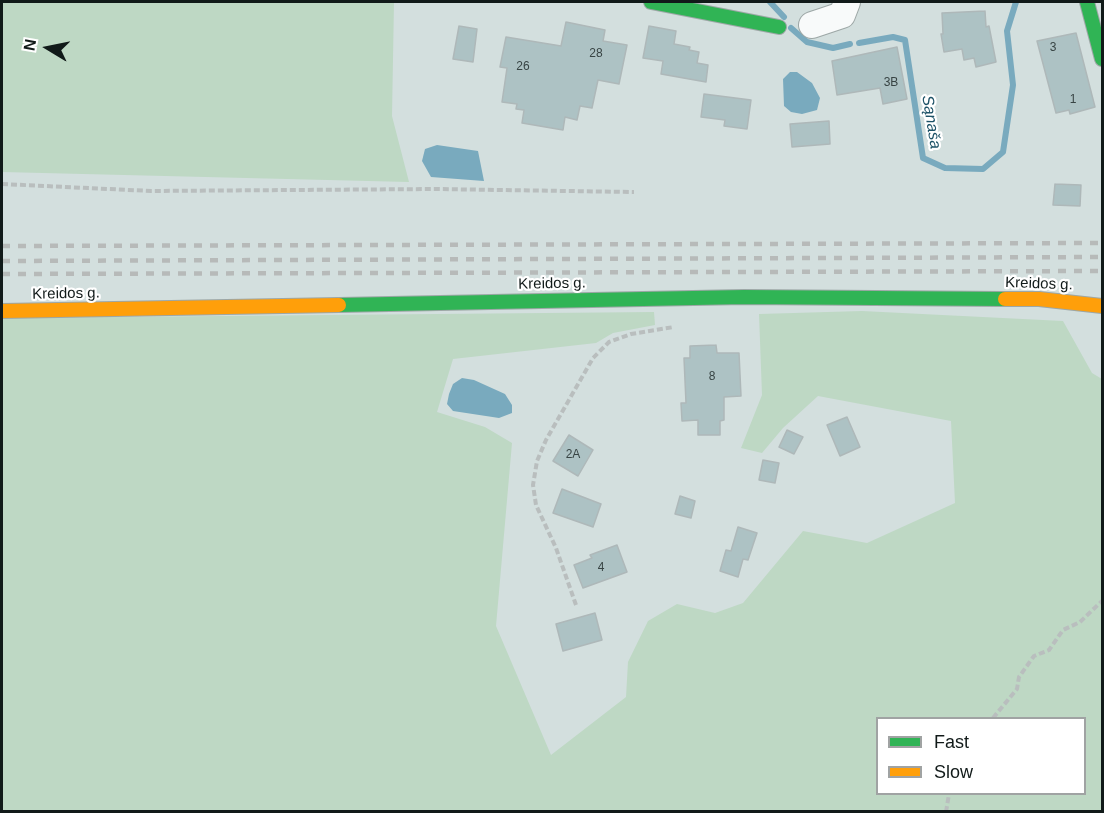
<!DOCTYPE html>
<html>
<head>
<meta charset="utf-8">
<style>
	body { margin:0 }
	#map { position:relative; width:1104px; height:813px; overflow:hidden; background:#d3dfde; font-family:Helvetica,sans-serif }
	canvas { display:block }
	.frame { position:absolute; inset:0; border:3px solid #111a19; pointer-events:none }
	.legend { position:absolute; left:876px; top:717px; width:210px; height:78px; box-sizing:border-box; background:#fff; border:2px solid #a0a3a3; margin:0; padding:8px 10px; list-style:none; font-size:18px; color:#111a19 }
	.legend li { display:flex; align-items:center; gap:12px; height:30px }
	.legend b { width:30px; border:2px solid #a0a3a3 }
	.north { position:absolute; left:18px; top:18px; width:60px; height:60px; -webkit-text-stroke:4px #fff; paint-order:stroke; rotate:280deg; font-size:16px; font-weight:700; line-height:24px; text-align:center; color:#111a19 }
	.north::after { content:''; display:block; margin:auto; width:21px; height:27px; background:#111a19; clip-path:polygon(50% 0,100% 100%,50% 72%,0 100%) }
</style>
</head>
<body>
<div id="map">
<canvas width="1104" height="813"></canvas>
<div class="frame"></div>
<ul class="legend">
<li><b style="height:8px;background:#30b455"></b>Fast</li>
<li><b style="height:8px;background:#ff9f0a"></b>Slow</li>
</ul>
<div class="north">N</div>
</div>
<script>
const c = document.querySelector('canvas').getContext('2d');
c.lineJoin = 'round';
function fill(path, color) { c.fillStyle = color; c.fill(path, 'evenodd'); }
const shape = rows => new Path2D(rows.map(r => 'M' + r).join(''));
function stroke(path, color, width, dash) { c.strokeStyle = color; c.lineWidth = width; c.lineCap = dash ? 'butt' : 'round'; c.setLineDash(dash || []); c.stroke(path); }
function drawText(font, color, halo, rows, align = 'center') {
  c.font = font + ' Helvetica,sans-serif'; c.lineWidth = 4.5; c.setLineDash([]); c.textBaseline = 'middle'; c.strokeStyle = halo; c.fillStyle = color; for (const [text, x, y, turn = 0] of rows) {
    c.save(); c.translate(x, y); c.rotate((+turn || 0) * Math.PI / 180); c.textAlign = isNaN(turn) ? turn : align; if (halo) c.strokeText(text, 0, 0); c.fillText(text, 0, 0); c.restore();
  }
}
fill(shape([
	[2,2,394,2,392,116,409,182,2,172],
	[862,311,1063,321,1092,373,1102,379,1102,811,2,811,2,318,654,312,655,325,613,333,596,343,453,359,437,412,485,427,512,443,496,626,551,755,626,697,628,662,648,621,677,604,715,613,743,603,803,531,867,543,955,503,951,421,818,396,783,428,762,453,741,448,762,395,759,314],
	[878,718,1084,718,1084,794,878,794]
]), '#bed8c4');
fill(shape([
	[790,72,797,72,812,83,820,98,817,110,802,114,791,112,784,106,783,79],
	[437,145,478,151,484,181,431,177,422,161,425,149],
	[462,378,474,380,505,394,512,405,512,413,499,418,453,411,447,404,449,394,453,384]
]), '#79aabe');
stroke(shape([
	[770,2,784,17],
	[791,28,807,42,833,48,850,44],
	[859,43,893,37,905,40,923,158,945,168,983,169,1003,152,1013,85,1007,31,1016,2]
]), '#79aabe', 6);
const building = shape([
	[985,11,986,27,989,26,996,62,976,67,974,58,964,60,962,49,944,52,941,34,943,34,942,13,985,11],
	[566,22,605,30,603,41,627,45,619,84,598,80,592,108,580,106,577,120,565,117,563,130,522,123,524,110,516,109,517,104,502,102,507,68,500,67,506,37,561,46,566,22],
	[459,26,477,29,473,62,453,59,459,26],
	[649,26,676,31,674,44,690,47,689,50,699,52,697,63,708,65,706,82,661,74,663,61,643,58,649,26],
	[1076,33,1095,107,1070,114,1069,110,1056,113,1037,41,1076,33],
	[897,47,907,99,883,104,880,88,837,95,832,61,897,47],
	[704,94,751,100,747,129,724,126,725,120,701,117,704,94],
	[829,121,830,144,792,147,790,124,829,121],
	[1055,184,1081,185,1080,206,1053,205,1055,184],
	[716,345,717,353,739,353,741,396,724,397,724,420,720,421,720,435,698,435,698,420,682,421,681,403,686,403,684,358,690,358,690,346,716,345],
	[847,417,860,447,840,456,827,425,847,417],
	[787,430,803,437,794,454,779,447,787,430],
	[569,435,593,450,578,476,553,461,569,435],
	[763,460,779,463,775,483,759,480,763,460],
	[562,489,601,504,593,527,553,513,562,489],
	[680,496,695,501,691,518,675,514,680,496],
	[738,527,757,533,748,560,743,559,738,577,720,571,726,550,731,551,738,527],
	[617,545,627,572,583,588,574,565,592,558,590,555,617,545],
	[595,613,602,640,563,651,556,624,595,613]
]);
fill(building, '#adc2c4');
stroke(building, '#aeb8b9', 1.5);
const street = shape([
	[812,25,842,15,847,2]
]);
const fast = shape([
	[651,2,779,27],
	[1087,2,1102,59],
	[339,305,744,297,1005,299]
]);
const slow = shape([
	[1005,299,1039,299,1102,306],
	[2,311,339,305]
]);
stroke(street, '#9da7a6', 28);
stroke(fast, '#9da7a6', 16);
stroke(slow, '#9da7a6', 16);
stroke(shape([
	[2,184,151,191,435,189,634,192],
	[576,605,556,548,536,505,533,485,537,461,546,440,593,358,609,342,631,334,674,327],
	[993,718,1017,689,1019,677,1034,656,1049,650,1063,630,1080,622,1102,601],
	[946,812,949,794]
]), '#b9bebe', 4, [6, 3]);
stroke(street, '#f8fafa', 26);
stroke(fast, '#30b455', 14);
stroke(slow, '#ff9f0a', 14);
stroke(shape([
	[2,246,1102,243],
	[2,261,1102,257],
	[2,274,1102,271]
]), '#b7bab9', 4.5, [8, 8]);
drawText('12px', '#384444', null, [
	["3",1053,48],
	["28",596,54],
	["26",523,67],
	["3B",891,83],
	["1",1073,100],
	["8",712,377],
	["2A",573,455],
	["4",601,568]
]);
drawText('15px', '#111a19', '#fff', [
	["Kreidos g.",552,284,-1],
	["Kreidos g.",1039,284,2],
	["Kreidos g.",66,294,-1]
]);
drawText('italic 16px', '#1d5267', '#fff', [
	["Sąnaša",931,122,81]
]);
</script>
</body>
</html>
